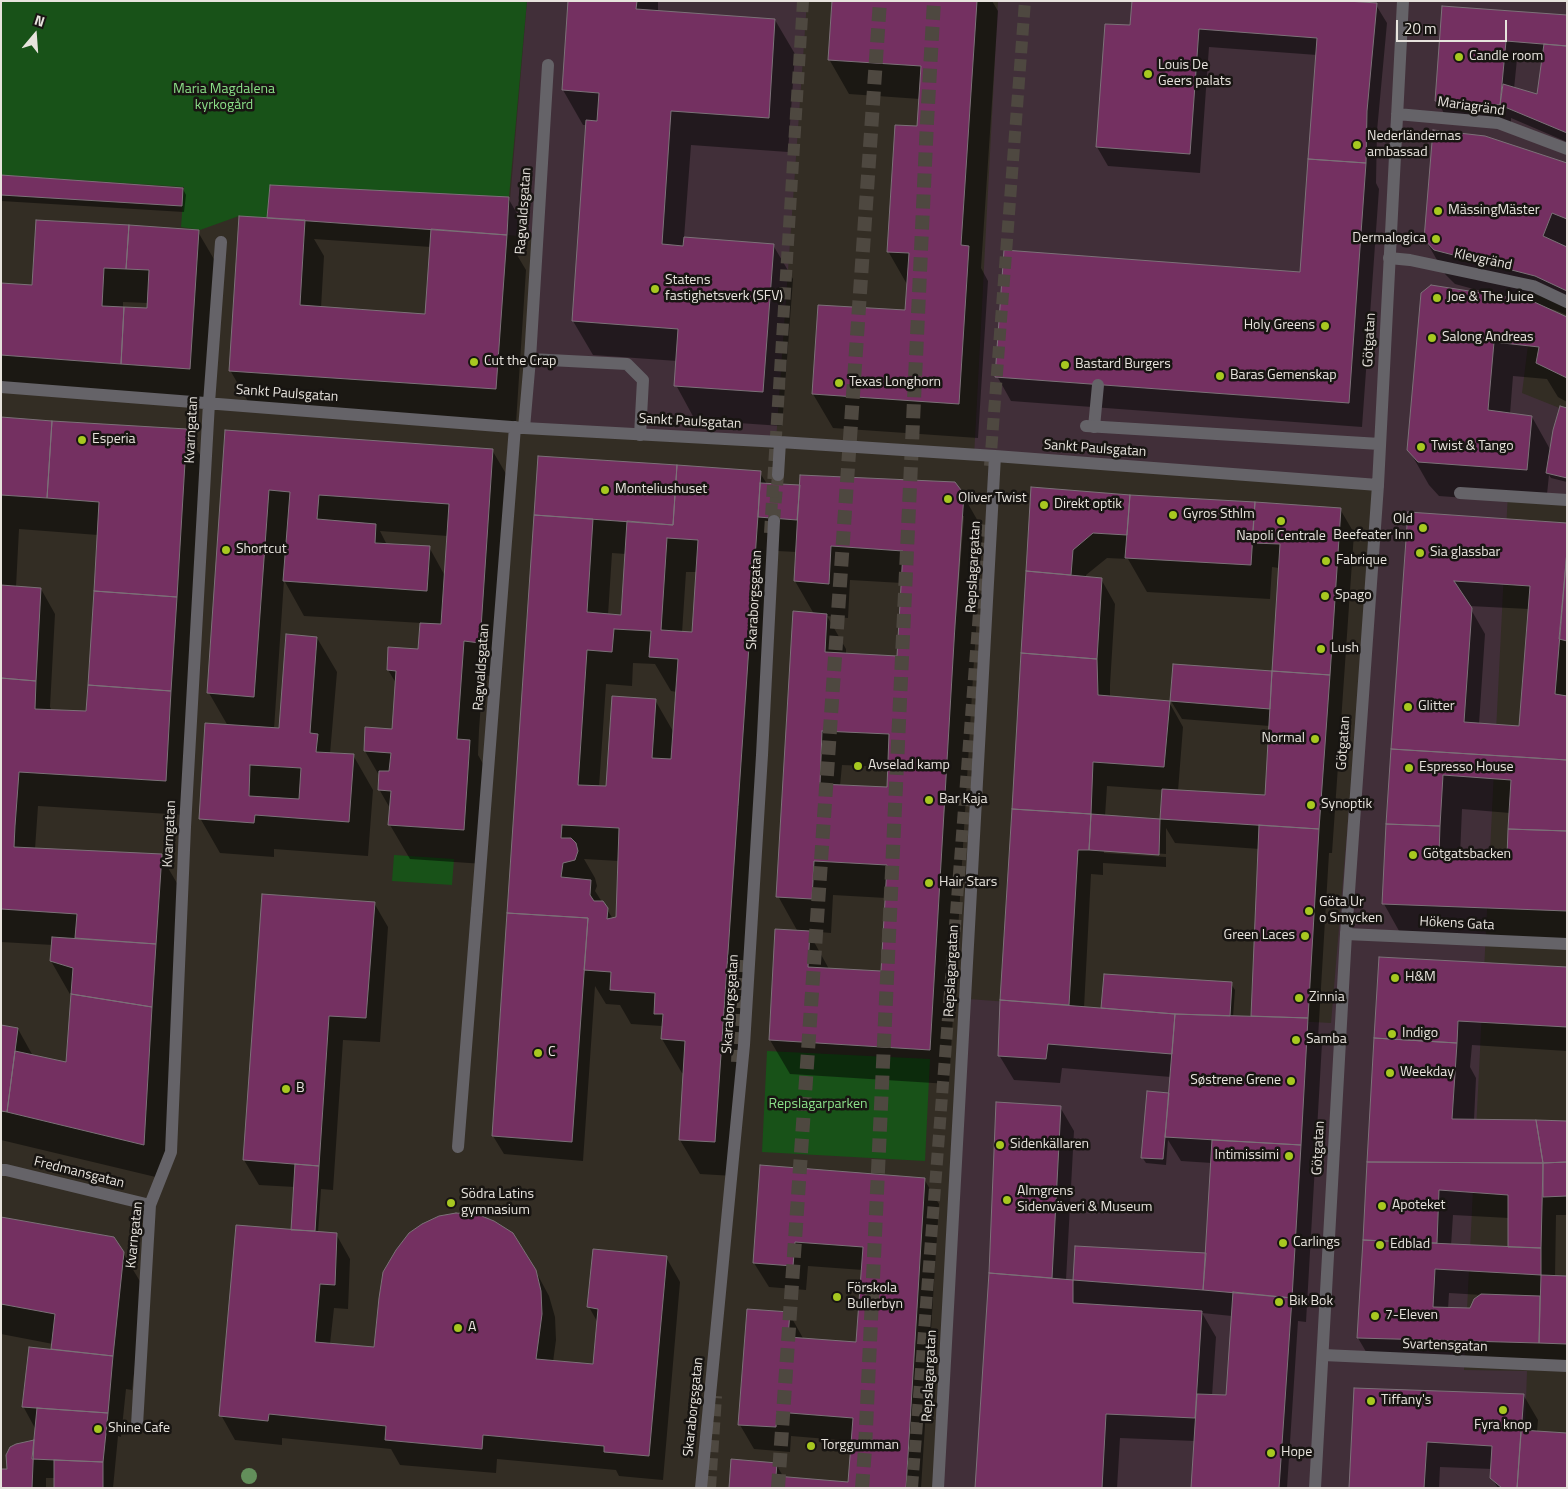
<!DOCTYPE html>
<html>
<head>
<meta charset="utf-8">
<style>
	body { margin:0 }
	#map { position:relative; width:1568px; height:1489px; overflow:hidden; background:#332d24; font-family:"Titillium Web",sans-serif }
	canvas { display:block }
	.frame { position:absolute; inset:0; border:2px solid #e7e3dd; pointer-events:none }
	.north { position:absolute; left:10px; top:10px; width:50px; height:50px; -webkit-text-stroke:4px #181512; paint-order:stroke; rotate:18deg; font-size:14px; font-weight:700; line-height:20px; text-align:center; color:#e7e3dd }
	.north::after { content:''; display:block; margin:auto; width:18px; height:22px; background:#e7e3dd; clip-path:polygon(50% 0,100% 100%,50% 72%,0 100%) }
	.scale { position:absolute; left:1396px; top:20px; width:111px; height:22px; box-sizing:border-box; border:2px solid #e7e3dd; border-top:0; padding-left:6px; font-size:15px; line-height:18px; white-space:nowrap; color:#e7e3dd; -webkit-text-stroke:4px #181512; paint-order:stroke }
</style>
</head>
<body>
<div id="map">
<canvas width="1568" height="1489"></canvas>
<div class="frame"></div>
<div class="north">N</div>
<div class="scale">20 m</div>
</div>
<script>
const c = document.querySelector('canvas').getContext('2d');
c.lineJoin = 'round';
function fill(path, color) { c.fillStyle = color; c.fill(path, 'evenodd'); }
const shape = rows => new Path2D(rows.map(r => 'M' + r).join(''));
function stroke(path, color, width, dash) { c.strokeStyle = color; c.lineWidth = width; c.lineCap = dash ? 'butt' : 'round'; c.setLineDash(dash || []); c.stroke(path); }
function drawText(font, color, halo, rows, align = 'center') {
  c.font = font + ' "Titillium Web",sans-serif'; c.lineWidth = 5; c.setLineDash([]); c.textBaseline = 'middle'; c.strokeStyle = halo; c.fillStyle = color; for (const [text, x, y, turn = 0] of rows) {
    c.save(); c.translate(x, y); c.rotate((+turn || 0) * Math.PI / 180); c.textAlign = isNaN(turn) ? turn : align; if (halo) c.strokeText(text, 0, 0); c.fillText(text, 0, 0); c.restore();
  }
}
fill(shape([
	[527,1,807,1,776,441,524,432,537,238,507,235],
	[998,1,1567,1,1567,305,1535,290,1522,393,1567,411,1567,497,1508,492,1464,1370,1527,1371,1523,1488,942,1488,968,999,1175,1014,1331,1023,1376,486,974,457]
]), '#412f39');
fill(shape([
	[1,1,527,1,509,197,270,185,267,218,239,216,200,230,181,227,184,187,1,175],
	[394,855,454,859,452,885,392,881],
	[767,1051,930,1059,925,1161,762,1152]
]), '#185218');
fill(shape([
	[569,1,658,1,658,12,775,20,795,54,788,152,691,145,684,238,773,245,793,279,782,426,695,420,676,385,677,361,593,355,573,321,587,125,583,125,563,90],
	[833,1,992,1,998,11,981,268,988,281,978,438,833,428,813,394,906,312,908,286,888,251,918,127,920,99,849,94,829,59],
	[1376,5,1387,23,1377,131,1376,183,1379,189,1362,427,1011,401,997,376,1302,273,1317,55,1209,47,1200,173,1108,166,1097,147,1106,25,1131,27],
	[1443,7,1567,16,1567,142,1511,118,1511,123,1447,119,1437,100],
	[1517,59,1543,61,1538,95,1514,89],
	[1567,164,1567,315,1555,310,1547,308,1546,309,1567,318,1567,402,1558,397,1547,379,1513,376,1510,414,1532,417,1551,451,1567,409,1567,482,1551,478,1549,475,1546,504,1439,496,1429,485,1409,450,1492,294,1455,284,1445,274,1425,239],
	[1,176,183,189,186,195,184,212,1,201],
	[508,198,519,217,517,255,526,270,516,423,250,405,230,370,268,219],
	[314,239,431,247,426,316,321,308,324,256],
	[198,232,218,266,210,403,1,388,1,284,33,287],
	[123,302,148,303,148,310,123,308],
	[1,418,186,431,206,465,185,815,38,806,35,849,161,856,181,890,164,1179,1,1140,1,1026,18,1029,33,1056,67,1064,71,996,51,961,53,945,1,942],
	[19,529,98,535,88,713,52,711,50,707,55,614,41,589,16,587],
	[226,431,492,450,512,484,499,677,483,675,479,730,478,755,490,776,484,864,410,859,390,825,391,810,379,789,380,777,365,751,367,728,393,730,396,683,388,670,419,650,422,623,304,616,284,580,274,729,281,729,317,638,337,672,330,754,353,755,373,790,368,856,274,849,274,857,220,853,200,818,228,726,209,693],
	[380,531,448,536,445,576,429,547,387,545],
	[539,457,760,473,767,484,963,495,983,530,974,660,949,1084,790,1074,770,1040,798,932,778,896,814,614,795,581,797,552,777,551,734,1176,700,1174,680,1140,685,1074,682,1073,662,1039,662,1026,631,1024,620,1005,606,1004,595,986,583,1161,504,1154,493,1136],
	[961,516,964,516,955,631,953,631],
	[612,553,626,554,622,616,608,615],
	[686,572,697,572,693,634,682,633],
	[850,580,902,583,898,658,846,655,846,649,827,616,848,618],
	[633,663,655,664,671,691,677,692,674,733,655,700,608,788,599,787,606,684,632,686],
	[842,765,889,767,888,789,840,786],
	[584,859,619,861,618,918,613,919,595,891,597,886,595,878],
	[833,895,886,898,882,972,829,969,808,931,831,933],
	[1032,489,1340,509,1354,533,1332,853,1329,853,1318,1038,1322,1043,1306,1322,1298,1321,1287,1488,1192,1488,1195,1441,1120,1438,1117,1488,977,1488,990,1273,1060,1107,1074,1131,1066,1280,1073,1281,1074,1282,1076,1247,1207,1255,1212,1163,1181,1161,1168,1140,1166,1165,1146,1163,1142,1157,1170,1094,1171,1077,1062,1068,1060,1083,1014,1080,999,1055,1006,913],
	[1107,558,1128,559,1147,592,1270,599,1272,567,1279,568,1273,675,1171,701,1182,719,1270,726,1266,796,1178,791,1183,727,1169,702,1110,697,1110,685,1115,604,1101,579,1086,578,1086,575],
	[1107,786,1164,790,1161,820,1105,816],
	[1166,828,1175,843,1260,849,1253,1016,1254,1017,1233,1017,1235,990,1231,984,1102,1008,1103,1009,1084,1008,1091,874,1103,875,1103,863,1166,867],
	[1104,850,1166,854,1166,857,1104,853],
	[1202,1313,1232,1316,1227,1397,1212,1396,1216,1337],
	[1409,514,1567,524,1567,945,1403,938,1384,904],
	[1469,606,1529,609,1520,728,1479,724,1485,634],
	[1462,809,1510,813,1508,858,1460,856],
	[374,903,388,927,380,1042,343,1040,333,1190,321,1189,318,1233,336,1234,350,1259,348,1309,334,1308,330,1344,375,1349,535,1270,549,1296,555,1317,556,1340,553,1362,594,1366,598,1323,589,1307,666,1257,680,1282,663,1480,619,1476,616,1470,497,1459,496,1473,400,1465,391,1449,282,1438,282,1445,235,1440,221,1415,293,1231,295,1187,259,1185,244,1160],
	[1380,959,1567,968,1567,1051,1472,1045,1470,1067,1476,1078,1474,1120,1567,1122,1567,1215,1556,1215,1555,1277,1567,1277,1567,1367,1372,1362,1358,1338],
	[1453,1215,1509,1218,1509,1248,1451,1246],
	[1449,1293,1482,1295,1470,1309,1448,1309],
	[762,1166,924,1179,939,1204,921,1488,730,1488,776,1464,784,1478,849,1483,852,1441,791,1436,790,1452,754,1449,740,1425,789,1313,804,1340,857,1344,863,1270,808,1266,806,1290,769,1287,754,1263],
	[1,1218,123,1253,144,1288,132,1390,126,1389,121,1437,118,1436,113,1488,55,1488,55,1478,46,1478,46,1488,1,1488,8,1470,35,1441,36,1430,23,1406,52,1350,53,1344,1,1334],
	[1356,1389,1524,1396,1538,1420,1537,1432,1567,1488,1498,1488,1492,1478,1492,1469,1440,1467,1439,1488,1350,1488]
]), '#0007');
const building = shape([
	[568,1,637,1,636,9,775,19,769,118,671,111,662,244,683,246,684,237,774,244,763,392,674,386,678,329,572,321,586,120,597,121,599,93,562,90,568,1],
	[832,1,977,1,961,245,969,246,959,404,812,394,818,305,905,310,909,253,887,252,895,125,917,126,921,66,828,60,832,1],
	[1132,1,1347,1,1377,3,1367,111,1366,163,1308,159,1317,38,1199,29,1190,154,1096,147,1105,24,1130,25,1132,1],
	[1442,6,1567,15,1567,46,1506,41,1500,105,1435,101,1442,6],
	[1544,44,1567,46,1567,133,1500,105,1503,84,1537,94,1544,44],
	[1433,130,1485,136,1567,163,1567,219,1552,213,1543,236,1567,247,1567,291,1535,276,1434,250,1424,239,1433,130],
	[1308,159,1366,163,1349,403,995,377,1004,250,1300,272,1308,159],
	[1,175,183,188,182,206,1,195,1,175],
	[270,185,509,197,507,235,267,218,270,185],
	[239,216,305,220,300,305,425,314,431,229,507,235,496,389,229,371,239,216],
	[36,220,129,225,126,269,104,268,102,306,124,307,121,364,1,355,1,283,32,285,36,220],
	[129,225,199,230,190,369,121,364,124,307,147,308,149,270,126,269,129,225],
	[1431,285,1532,301,1567,317,1567,378,1536,363,1539,347,1494,342,1488,410,1532,416,1527,470,1418,462,1407,450,1421,293,1431,285],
	[1560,406,1567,408,1567,478,1546,473,1553,430,1560,406],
	[1,417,52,421,47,498,1,495,1,417],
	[52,421,187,429,177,597,94,591,99,502,47,498,52,421],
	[225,430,493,449,480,643,464,641,457,739,470,740,464,830,388,825,391,791,378,790,379,771,389,771,391,753,364,751,365,727,392,729,396,671,387,670,388,647,418,649,420,623,441,624,449,504,319,495,317,519,376,524,375,543,430,546,427,591,283,581,290,492,269,490,254,697,207,693,225,430],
	[538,456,677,465,673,525,534,515,538,456],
	[677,465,761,471,715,1142,679,1140,685,1041,661,1039,663,1014,654,1014,655,993,610,990,611,972,584,970,588,918,507,913,534,515,593,519,587,612,621,615,627,521,673,525,677,465],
	[667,538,698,540,692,632,661,630,667,538],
	[614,629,651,631,649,657,678,659,671,759,652,758,656,699,612,696,606,786,578,785,587,650,612,652,614,629],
	[562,825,619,828,616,917,607,919,608,908,603,901,594,901,590,895,591,880,561,877,563,863,575,860,578,851,576,843,571,838,561,838,562,825],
	[800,475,955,482,964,494,955,625,930,1050,769,1040,775,929,810,931,808,967,881,971,887,865,814,861,812,899,776,897,793,611,827,614,825,652,897,656,903,551,831,546,829,584,794,581,800,475],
	[822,731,889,734,887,787,820,784,822,731],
	[760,483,800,485,797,520,758,517,760,483],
	[1031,487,1130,495,1127,535,1093,533,1073,550,1071,575,1026,571,1031,487],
	[1130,495,1255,502,1251,565,1125,558,1130,495],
	[1255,502,1341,508,1330,675,1272,671,1280,544,1252,543,1255,502],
	[1408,512,1567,523,1567,551,1555,694,1567,696,1567,760,1391,749,1408,512],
	[1454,581,1530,586,1519,726,1464,722,1472,608,1454,581],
	[1567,551,1567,641,1559,639,1567,551],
	[1026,571,1102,578,1097,659,1021,653,1026,571],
	[1,585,41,588,36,681,1,678,1,585],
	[94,591,177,597,171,691,88,685,94,591],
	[286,634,317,637,310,733,318,734,316,752,354,754,349,822,255,815,254,823,199,819,205,723,279,728,286,634],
	[250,765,301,768,299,799,249,796,250,765],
	[1021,653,1097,659,1098,695,1170,701,1164,767,1093,762,1091,814,1012,809,1021,653],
	[1173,664,1272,671,1270,709,1170,701,1173,664],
	[1272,671,1330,675,1319,829,1160,819,1162,789,1265,795,1272,671],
	[1,678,36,681,35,709,86,711,88,685,171,691,166,781,19,772,15,826,14,847,162,854,156,944,75,938,77,914,1,909,1,678],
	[1391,749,1567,760,1567,831,1508,829,1511,780,1443,775,1440,826,1386,824,1391,749],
	[1012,809,1091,814,1089,850,1078,850,1069,1005,1000,1000,1012,809],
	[1091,814,1160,819,1159,855,1089,850,1091,814],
	[1386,824,1440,826,1439,854,1507,856,1508,829,1567,831,1567,911,1382,904,1386,824],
	[1259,825,1319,829,1308,1018,1251,1016,1259,825],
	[262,894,375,902,366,1018,329,1016,319,1166,243,1160,262,894],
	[507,913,588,918,572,1142,492,1136,507,913],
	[52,937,156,944,152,1007,71,994,73,968,50,961,52,937],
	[1379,957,1567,967,1567,1027,1458,1021,1457,1043,1374,1038,1379,957],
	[1104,974,1232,982,1230,1016,1175,1014,1101,1008,1104,974],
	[71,994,152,1007,144,1145,7,1112,15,1051,66,1062,71,994],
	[1000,1000,1175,1014,1172,1054,1048,1044,1046,1059,998,1056,1000,1000],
	[1175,1014,1308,1018,1301,1145,1165,1137,1175,1014],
	[1,1025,18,1028,7,1112,1,1111,1,1025],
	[1374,1038,1457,1043,1452,1119,1536,1120,1543,1163,1367,1162,1374,1038],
	[1147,1091,1169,1093,1163,1159,1141,1158,1147,1091],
	[996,1102,1061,1106,1052,1278,989,1273,996,1102],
	[1536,1120,1567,1121,1567,1162,1543,1163,1536,1120],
	[1212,1140,1301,1145,1292,1298,1203,1290,1212,1140],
	[1367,1162,1543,1163,1541,1248,1508,1247,1508,1195,1439,1190,1437,1243,1363,1240,1367,1162],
	[1567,1162,1567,1196,1543,1197,1543,1163,1567,1162],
	[295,1164,319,1166,315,1231,291,1230,295,1164],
	[760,1165,925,1178,906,1488,729,1488,731,1459,777,1463,776,1476,848,1482,853,1418,777,1412,776,1427,738,1425,747,1309,790,1312,788,1337,856,1342,863,1247,795,1242,793,1266,753,1263,760,1165],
	[456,1213,479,1215,494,1221,513,1233,536,1270,541,1291,542,1314,536,1359,593,1364,598,1309,587,1307,593,1249,667,1256,649,1456,604,1452,604,1446,483,1435,482,1449,439,1445,385,1440,386,1426,269,1414,268,1421,219,1416,236,1225,337,1233,335,1285,320,1284,315,1342,374,1347,379,1298,383,1272,396,1250,409,1233,422,1224,439,1216,456,1213],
	[1,1217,114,1237,124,1252,113,1356,51,1349,55,1314,1,1304,1,1217],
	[1363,1240,1541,1248,1541,1275,1435,1269,1433,1307,1470,1308,1474,1299,1481,1294,1540,1296,1539,1343,1357,1338,1363,1240],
	[1075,1246,1206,1253,1203,1290,1073,1280,1075,1246],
	[989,1273,1073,1280,1073,1303,1202,1311,1195,1418,1106,1414,1102,1488,975,1488,989,1273],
	[1541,1275,1567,1276,1567,1344,1539,1343,1541,1275],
	[1233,1292,1292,1298,1279,1488,1191,1488,1197,1394,1226,1395,1233,1292],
	[29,1347,113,1356,108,1413,22,1407,29,1347],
	[1354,1388,1524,1394,1517,1488,1502,1488,1490,1478,1492,1446,1427,1442,1424,1488,1349,1488,1354,1388],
	[37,1408,108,1413,103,1462,32,1459,37,1408],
	[1521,1430,1567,1433,1567,1488,1517,1488,1521,1430],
	[34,1440,32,1488,1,1488,1,1469,7,1469,6,1455,10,1447,16,1444,34,1440],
	[54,1460,103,1462,103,1488,54,1488,54,1460]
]);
fill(building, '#743061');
stroke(building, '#7c7178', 1);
stroke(shape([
	[774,521,778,475]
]), '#4e4840', 12, [12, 6]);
stroke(shape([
	[990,466,1025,1],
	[770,533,803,1],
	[737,1062,743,959],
	[710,1488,716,1396],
	[912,1488,986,521]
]), '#4e4840', 12, [12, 6]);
stroke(shape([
	[778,1488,880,1],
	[862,1488,865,1449,927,122,934,1]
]), '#4e4840', 14, [14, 7]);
stroke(shape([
	[530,359,548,65],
	[1094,427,1098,385],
	[524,428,530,359,627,364,643,380,640,435],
	[458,1147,477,910]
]), '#656368', 12);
stroke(shape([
	[1389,258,1410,260,1533,286,1567,302],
	[1315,1488,1346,934,1378,485]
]), '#656368', 12);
stroke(shape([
	[1397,114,1498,123,1567,149],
	[1,387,524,428,780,442,995,456,1378,485,1403,1],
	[1086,426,1380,444],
	[778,475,780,442],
	[1460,493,1567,500],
	[477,910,515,427],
	[1346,934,1567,944],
	[1,1170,6,1170,150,1205],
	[1323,1355,1567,1366],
	[137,1425,150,1205,171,1152,185,827,209,403,221,242],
	[701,1488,744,1045,762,755,774,521],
	[938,1488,995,456]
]), '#656368', 12);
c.fillStyle = '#638f5b';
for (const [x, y] of [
	[249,1476]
]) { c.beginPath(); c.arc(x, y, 8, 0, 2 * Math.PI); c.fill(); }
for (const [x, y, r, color] of [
	[1459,57,5,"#a7c820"],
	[1148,74,5,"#a7c820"],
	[1357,145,5,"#a7c820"],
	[1438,211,5,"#a7c820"],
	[1436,239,5,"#a7c820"],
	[655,289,5,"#a7c820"],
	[1437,298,5,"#a7c820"],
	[1325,326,5,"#a7c820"],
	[1432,338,5,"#a7c820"],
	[474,362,5,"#a7c820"],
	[1065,365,5,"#a7c820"],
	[1220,376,5,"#a7c820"],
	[839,383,5,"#a7c820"],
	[82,440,5,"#a7c820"],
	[1421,447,5,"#a7c820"],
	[605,490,5,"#a7c820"],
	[948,499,5,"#a7c820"],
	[1044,505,5,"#a7c820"],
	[1173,515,5,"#a7c820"],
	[1281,521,5,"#a7c820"],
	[1423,528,5,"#a7c820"],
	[226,550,5,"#a7c820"],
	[1420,553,5,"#a7c820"],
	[1326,561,5,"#a7c820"],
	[1325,596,5,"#a7c820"],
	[1321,649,5,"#a7c820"],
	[1408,707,5,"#a7c820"],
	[1315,739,5,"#a7c820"],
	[858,766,5,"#a7c820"],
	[1409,768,5,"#a7c820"],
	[929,800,5,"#a7c820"],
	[1311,805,5,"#a7c820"],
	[1413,855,5,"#a7c820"],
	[929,883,5,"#a7c820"],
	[1309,911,5,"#a7c820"],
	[1305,936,5,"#a7c820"],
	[1395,978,5,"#a7c820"],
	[1299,998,5,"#a7c820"],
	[1392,1034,5,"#a7c820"],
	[1296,1040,5,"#a7c820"],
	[538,1053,5,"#a7c820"],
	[1390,1073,5,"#a7c820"],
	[1291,1081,5,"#a7c820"],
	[286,1089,5,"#a7c820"],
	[1000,1145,5,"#a7c820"],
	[1289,1156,5,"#a7c820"],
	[1007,1200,5,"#a7c820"],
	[451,1203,5,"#a7c820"],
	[1382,1206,5,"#a7c820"],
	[1283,1243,5,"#a7c820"],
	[1380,1245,5,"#a7c820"],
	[837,1297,5,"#a7c820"],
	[1279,1302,5,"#a7c820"],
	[1375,1316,5,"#a7c820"],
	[458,1328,5,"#a7c820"],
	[1371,1401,5,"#a7c820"],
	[1503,1410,5,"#a7c820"],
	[98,1429,5,"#a7c820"],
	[811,1446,5,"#a7c820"],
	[1271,1453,5,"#a7c820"]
]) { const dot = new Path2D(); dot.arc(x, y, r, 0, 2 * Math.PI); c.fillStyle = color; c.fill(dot); stroke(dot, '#181512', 2); }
drawText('14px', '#e7e3dd', '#181512', [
	["Candle room",1469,57],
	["Louis De",1158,66],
	["Geers palats",1158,82],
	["Nederländernas",1367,137],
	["ambassad",1367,153],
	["MässingMäster",1448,211],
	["Dermalogica",1426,239,"right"],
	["Statens",665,281],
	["fastighetsverk (SFV)",665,297],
	["Joe & The Juice",1447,298],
	["Holy Greens",1315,326,"right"],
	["Salong Andreas",1442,338],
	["Cut the Crap",484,362],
	["Bastard Burgers",1075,365],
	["Baras Gemenskap",1230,376],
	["Texas Longhorn",849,383],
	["Esperia",92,440],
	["Twist & Tango",1431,447],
	["Monteliushuset",615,490],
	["Oliver Twist",958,499],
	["Direkt optik",1054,505],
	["Gyros Sthlm",1183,515],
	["Old",1413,520,"right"],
	["Beefeater Inn",1413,536,"right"],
	["Napoli Centrale",1281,537,"center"],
	["Shortcut",236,550],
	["Sia glassbar",1430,553],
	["Fabrique",1336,561],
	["Spago",1335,596],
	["Lush",1331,649],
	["Glitter",1418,707],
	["Normal",1305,739,"right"],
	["Avselad kamp",868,766],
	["Espresso House",1419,768],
	["Bar Kaja",939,800],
	["Synoptik",1321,805],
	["Götgatsbacken",1423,855],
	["Hair Stars",939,883],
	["Göta Ur",1319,903],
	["o Smycken",1319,919],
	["Green Laces",1295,936,"right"],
	["H&M",1405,978],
	["Zinnia",1309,998],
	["Indigo",1402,1034],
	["Samba",1306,1040],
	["C",548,1053],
	["Weekday",1400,1073],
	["Søstrene Grene",1281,1081,"right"],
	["B",296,1089],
	["Sidenkällaren",1010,1145],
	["Intimissimi",1279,1156,"right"],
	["Almgrens",1017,1192],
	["Sidenväveri & Museum",1017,1208],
	["Södra Latins",461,1195],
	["gymnasium",461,1211],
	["Apoteket",1392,1206],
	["Carlings",1293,1243],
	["Edblad",1390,1245],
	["Förskola",847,1289],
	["Bullerbyn",847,1305],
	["Bik Bok",1289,1302],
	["7-Eleven",1385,1316],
	["A",468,1328],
	["Tiffany's",1381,1401],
	["Fyra knop",1503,1426,"center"],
	["Shine Cafe",108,1429],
	["Torggumman",821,1446],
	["Hope",1281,1453]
], 'left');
drawText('14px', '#8bdf88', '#181512', [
	["Maria Magdalena",224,90],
	["kyrkogård",224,106],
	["Repslagarparken",818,1105]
]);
drawText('14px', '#e7e3dd', '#181512', [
	["Mariagränd",1471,107,8],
	["Ragvaldsgatan",524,211,-86],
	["Klevgränd",1483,260,12],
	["Götgatan",1370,340,-87],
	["Sankt Paulsgatan",287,394,4],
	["Sankt Paulsgatan",690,422,3],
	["Kvarngatan",192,430,-87],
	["Sankt Paulsgatan",1095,449,4],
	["Repslagargatan",974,567,-87],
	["Skaraborgsgatan",755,600,-87],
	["Ragvaldsgatan",482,667,-86],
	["Götgatan",1344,743,-86],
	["Kvarngatan",170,834,-87],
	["Hökens Gata",1457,924,3],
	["Repslagargatan",952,971,-87],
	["Skaraborgsgatan",731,1004,-86],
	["Götgatan",1319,1148,-87],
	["Fredmansgatan",79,1173,14],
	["Kvarngatan",135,1235,-84],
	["Svartensgatan",1445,1346,2],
	["Repslagargatan",930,1376,-87],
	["Skaraborgsgatan",694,1407,-84]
]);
</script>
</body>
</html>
